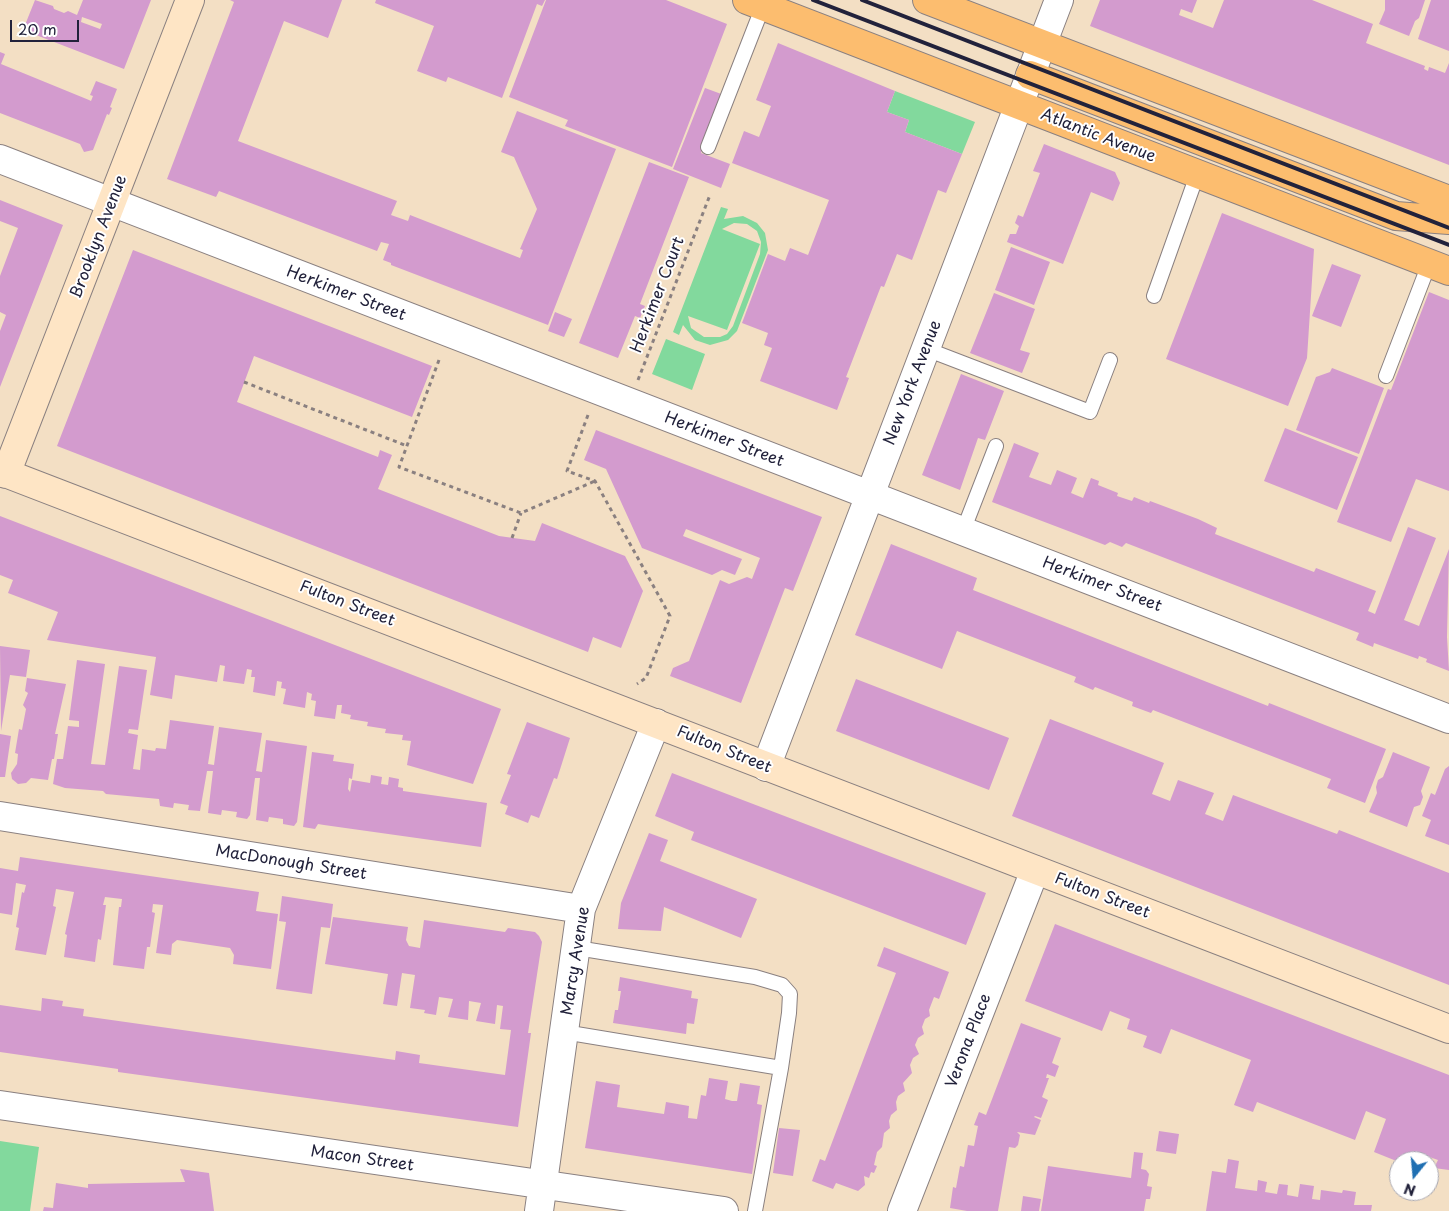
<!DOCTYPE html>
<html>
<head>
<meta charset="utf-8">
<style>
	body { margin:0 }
	#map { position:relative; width:1449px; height:1211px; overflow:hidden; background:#f3dfc4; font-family:"Playpen Sans",sans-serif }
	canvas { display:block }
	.north { position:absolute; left:1389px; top:1151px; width:50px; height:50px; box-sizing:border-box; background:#fff; border:1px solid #a7a7b1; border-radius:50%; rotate:197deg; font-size:14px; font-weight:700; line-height:20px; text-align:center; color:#22223b }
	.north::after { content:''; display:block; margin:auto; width:18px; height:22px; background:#1f6fb2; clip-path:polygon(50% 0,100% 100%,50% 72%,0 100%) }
	.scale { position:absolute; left:10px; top:20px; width:69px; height:22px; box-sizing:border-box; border:2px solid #22223b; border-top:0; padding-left:6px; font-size:15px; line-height:18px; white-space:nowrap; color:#22223b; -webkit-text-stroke:4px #fff; paint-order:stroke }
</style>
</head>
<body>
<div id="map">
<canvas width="1449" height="1211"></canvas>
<div class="north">N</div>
<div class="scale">20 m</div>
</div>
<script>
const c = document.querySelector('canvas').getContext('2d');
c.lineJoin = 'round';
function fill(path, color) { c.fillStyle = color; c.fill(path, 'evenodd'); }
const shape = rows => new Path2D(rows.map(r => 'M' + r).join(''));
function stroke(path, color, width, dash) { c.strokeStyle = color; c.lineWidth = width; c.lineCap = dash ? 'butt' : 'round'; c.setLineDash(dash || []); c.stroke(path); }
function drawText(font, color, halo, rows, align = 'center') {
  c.font = font + ' "Playpen Sans",sans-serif'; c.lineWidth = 4; c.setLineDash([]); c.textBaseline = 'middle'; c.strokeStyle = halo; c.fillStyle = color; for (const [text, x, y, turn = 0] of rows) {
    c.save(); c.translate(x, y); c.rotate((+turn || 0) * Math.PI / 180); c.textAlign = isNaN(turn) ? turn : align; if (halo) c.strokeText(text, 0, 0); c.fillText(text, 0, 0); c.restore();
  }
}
fill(shape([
	[895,91,975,122,962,154,905,132,909,120,887,112],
	[721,207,728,209,724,219,743,216,757,223,765,233,768,250,737,331,728,340,710,345,695,340,683,325,679,335,673,332],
	[734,223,747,224,757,231,761,242,760,254,733,326,727,334,720,337,704,337,691,328,688,316,727,330,760,244,722,229],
	[666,339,705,354,692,390,652,374],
	[0,1141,39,1147,30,1211,0,1211]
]), '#82d99d');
fill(shape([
	[35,0,53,6,54,9,64,13,68,11,77,15,83,0,151,0,124,69,23,30],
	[82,17,102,24,100,29,81,22],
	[230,0,342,0,328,38,284,21,238,141,397,201,391,215,408,221,410,215,520,258,523,250,520,249,537,209,514,157,501,152,517,111,616,149,548,325,391,265,391,263,383,260,389,244,381,242,377,251,219,191,216,197,167,179,234,2],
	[376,0,545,0,542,6,537,4,502,98,448,77,446,82,417,71,434,26,375,3],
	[546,0,666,0,727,24,672,167,565,126,568,120,509,97],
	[1100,0,1197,0,1192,13,1181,9,1179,15,1213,28,1224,0,1312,0,1373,24,1366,43,1425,66,1424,69,1428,71,1429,67,1445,73,1449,63,1449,165,1090,26],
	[1385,0,1425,0,1419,18,1415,21,1409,36,1379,24,1385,10],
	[1431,0,1449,0,1449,51,1418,39],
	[778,43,895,91,887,112,909,120,905,132,962,154,946,193,938,190,912,260,897,254,884,287,881,286,846,377,849,378,837,410,760,381,772,348,764,345,768,333,742,323,768,254,785,261,790,248,808,255,829,200,732,163,744,131,759,137,771,106,756,100],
	[0,52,5,54,1,64,89,100,91,101,93,96,90,95,96,81,117,89,110,107,112,108,109,115,107,114,93,150,84,152,80,144,0,113],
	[705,88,724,95,701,153,730,164,721,188,673,169],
	[1044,144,1115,172,1120,183,1113,201,1091,192,1063,264,1007,242,1010,234,1016,234,1019,226,1015,223,1018,215,1023,217,1040,173,1033,171],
	[649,162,689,177,640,304,645,306,640,318,635,316,618,358,579,343],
	[0,200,63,225,0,387,0,331,6,315,0,312,0,276,18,228,0,221],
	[1222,213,1314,249,1307,358,1288,406,1166,359],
	[1011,247,1050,262,1034,305,995,290],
	[133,250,432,366,412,417,254,356,237,402,378,457,380,450,392,455,378,489,499,536,535,541,542,523,625,556,643,591,621,648,593,637,588,652,57,446],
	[1332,264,1361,275,1341,327,1312,316],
	[1429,292,1449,300,1449,491,1416,479,1391,542,1337,522,1388,389,1391,390],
	[994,293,1035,309,1020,350,1030,353,1022,373,970,353],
	[555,312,572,319,564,337,548,331],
	[1332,368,1384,388,1359,454,1296,430,1316,377,1330,372],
	[961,374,1004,391,985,440,978,438,960,490,922,475],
	[1285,428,1358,457,1337,510,1264,481],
	[596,430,822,517,793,591,785,588,741,703,670,676,673,668,689,661,720,580,729,584,747,577,752,579,760,558,686,529,683,536,742,559,735,575,722,570,712,575,642,548,606,469,584,460],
	[1014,443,1039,453,1029,477,1051,485,1057,470,1077,478,1071,493,1083,498,1091,478,1099,481,1098,485,1118,493,1117,496,1132,501,1134,497,1149,503,1150,501,1198,519,1217,528,1215,534,1314,572,1316,568,1376,591,1368,611,1375,614,1408,527,1436,538,1404,620,1419,626,1449,549,1447,637,1449,671,1426,662,1427,659,1419,656,1418,659,1374,643,1373,647,1356,640,1359,633,1126,543,1122,547,1110,542,1105,545,992,502],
	[0,516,501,709,473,784,407,765,411,741,402,740,403,735,385,733,386,729,367,726,368,722,350,719,351,715,341,713,342,705,337,705,335,719,314,716,316,701,311,700,312,694,307,692,305,708,283,704,286,689,281,688,282,682,277,681,275,696,253,692,255,677,251,677,252,670,247,669,244,684,223,681,225,666,220,665,217,682,175,675,172,699,150,695,156,657,47,640,58,612,8,593,13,580,0,575],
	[891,544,977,578,973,590,1268,706,1269,703,1386,749,1365,803,1327,788,1331,779,1153,710,1151,713,1132,706,1133,702,1095,687,1093,690,1074,682,1076,677,957,631,942,669,855,635],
	[0,646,30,650,26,677,10,675,1,731],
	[77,660,105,664,91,764,105,765,119,666,147,670,138,730,129,729,128,733,138,735,133,769,140,770,142,749,155,751,156,748,166,749,170,720,214,726,208,764,214,765,219,727,262,733,256,771,262,772,266,740,307,746,297,822,294,826,283,824,283,819,269,817,268,822,256,820,260,778,255,778,250,815,247,819,236,817,237,812,222,810,221,815,208,813,213,771,207,771,200,811,188,810,189,805,174,803,173,808,160,806,159,799,106,794,103,791,65,788,53,784,57,759,63,759,68,726,79,727,79,721,69,720],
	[27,678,66,684,55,734,58,734,54,759,52,759,48,780,31,778,26,783,18,784,12,779,11,773,17,764,18,754,15,753,19,729,22,730,26,709,23,705,28,693,25,691],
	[856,679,1009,738,989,790,836,731],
	[1050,719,1164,763,1152,794,1170,801,1178,780,1214,793,1205,814,1223,821,1233,795,1337,834,1339,830,1449,873,1449,985,1012,816],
	[527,722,570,738,557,779,554,778,539,818,531,815,528,823,505,814,508,806,500,803,511,775,507,774],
	[0,734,11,736,5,777,0,777],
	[312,752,334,755,333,761,354,764,352,779,349,778,348,789,350,792,352,780,370,783,371,775,382,777,381,784,388,785,389,777,399,779,398,787,403,788,403,791,487,803,481,847,324,825,318,824,315,829,303,827],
	[1393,752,1430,767,1421,791,1423,797,1420,805,1414,807,1407,827,1369,812,1377,793,1376,787,1378,780,1383,777],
	[1449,766,1449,845,1425,836,1431,820,1422,816,1431,793,1435,795,1445,769],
	[672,773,986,893,966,945,691,840,694,832,655,816],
	[649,833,668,840,660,861,757,899,741,938,664,907,661,931,618,929,621,903],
	[20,857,259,892,256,911,278,914,271,969,233,964,234,955,230,948,177,940,172,944,171,955,156,953,163,905,153,904,152,912,155,913,150,947,147,947,144,969,113,965,119,907,121,907,122,899,105,897,103,905,106,905,101,940,98,939,95,962,64,957,67,935,65,934,74,892,56,889,53,906,56,907,46,955,15,950,19,928,16,927,22,892,24,893,26,885,16,883,12,915,0,913,0,868,18,871],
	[282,896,333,904,330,928,321,927,312,994,276,989,286,922,279,921],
	[333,917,408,927,406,940,409,946,420,948,424,920,505,932,508,928,535,932,539,936,542,942,528,1033,531,1033,518,1127,118,1072,118,1069,0,1052,0,1005,41,1011,42,998,63,1001,62,1006,84,1009,83,1016,395,1060,396,1051,420,1055,419,1063,505,1075,511,1030,500,1029,503,1006,497,1005,495,1024,476,1021,481,1003,469,1001,468,1020,448,1017,453,999,439,997,436,1015,424,1013,425,1010,410,1008,415,975,402,973,397,1006,383,1004,388,974,325,964],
	[1055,924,1449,1075,1449,1170,1434,1168,1438,1160,1418,1153,1414,1161,1399,1162,1374,1152,1386,1119,1366,1111,1355,1140,1257,1102,1253,1112,1234,1105,1251,1060,1171,1029,1161,1054,1143,1047,1147,1036,1127,1029,1130,1019,1110,1011,1102,1031,1025,1001],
	[884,947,949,972,939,999,934,997,929,1010,930,1016,925,1019,922,1027,924,1034,918,1038,915,1045,919,1054,913,1058,910,1065,912,1073,903,1083,905,1091,898,1096,896,1102,897,1110,891,1115,889,1121,890,1128,884,1133,882,1147,877,1152,874,1165,877,1166,874,1173,871,1172,869,1178,864,1176,865,1185,858,1191,836,1183,833,1189,812,1181,820,1159,825,1161,896,973,877,966],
	[620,977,692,991,691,998,698,999,694,1024,687,1023,686,1034,613,1023,615,1010,618,1010,621,991,618,991],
	[1021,1023,1061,1038,1052,1063,1059,1066,1055,1077,1047,1074,1046,1078,1049,1078,1042,1097,1048,1100,1041,1118,1035,1116,1034,1117,1041,1120,1035,1135,1017,1132,1020,1135,1018,1145,1015,1148,1009,1147,998,1211,967,1211,950,1208,953,1187,956,1188,960,1166,964,1167,968,1145,974,1146,978,1126,974,1125,979,1112,986,1115],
	[709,1078,728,1081,725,1099,732,1101,737,1101,740,1083,760,1086,757,1104,762,1105,752,1174,585,1148,596,1081,620,1085,617,1107,664,1114,666,1102,689,1106,688,1118,697,1119,701,1095,706,1096],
	[779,1128,800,1130,793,1176,773,1173],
	[1159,1131,1179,1134,1176,1154,1156,1151],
	[1134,1152,1143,1153,1141,1169,1146,1170,1149,1174,1147,1186,1152,1187,1150,1199,1146,1199,1144,1211,1041,1211,1048,1166,1131,1178],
	[1228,1159,1239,1161,1235,1188,1257,1191,1258,1180,1267,1182,1265,1192,1277,1194,1279,1184,1288,1185,1287,1195,1298,1197,1300,1184,1314,1186,1312,1199,1320,1200,1321,1190,1342,1193,1343,1190,1356,1192,1354,1205,1372,1205,1371,1211,1206,1211,1212,1171,1226,1173],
	[180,1169,209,1173,214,1211,43,1211,44,1207,53,1208,56,1183,88,1188,88,1184,185,1182],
	[1023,1196,1041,1199,1039,1211,1021,1211]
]), '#d39bce');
const lane = shape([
	[708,147,763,6],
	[1154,296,1197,175],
	[926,349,1090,412,1110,360],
	[1386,376,1429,264],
	[963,531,996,446],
	[577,948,755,977,782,985,790,994,789,1013,781,1068,755,1211],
	[564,1032,781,1068]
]);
const street = shape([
	[0,159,1449,719],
	[766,767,1059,0],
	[0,816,581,909],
	[0,1105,724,1211],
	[539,1211,581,909,656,723],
	[902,1211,1035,870]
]);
const secondary = shape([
	[0,471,1449,1029],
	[6,474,190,0]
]);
const primary = shape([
	[747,0,1449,271],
	[927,0,1449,200],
	[1030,75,1396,216,1449,220]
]);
stroke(lane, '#8a8080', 16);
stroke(street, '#8a8080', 30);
stroke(secondary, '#8a8080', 30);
stroke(primary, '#8a8080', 30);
stroke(shape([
	[439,360,399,467,521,513,595,481],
	[638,380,710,195],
	[244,382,407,446],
	[588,415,567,471,595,481,670,616,646,678,637,684],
	[512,538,521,513]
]), '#8a8080', 3, [4, 4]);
stroke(lane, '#fff', 14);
stroke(street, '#fff', 28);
stroke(secondary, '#fee5c5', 28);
stroke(primary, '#fcbd6f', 28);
stroke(shape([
	[813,0,1449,245],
	[862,0,1449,228]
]), '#22223b', 4);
drawText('16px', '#22223b', '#fff', [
	["Atlantic Avenue",1098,136,21],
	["Brooklyn Avenue",99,237,-69],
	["Herkimer Street",346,294,21],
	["Herkimer Court",658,295,-69],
	["New York Avenue",913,383,-69],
	["Herkimer Street",724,440,21],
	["Herkimer Street",1102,585,21],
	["Fulton Street",347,604,21],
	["Fulton Street",724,750,22],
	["MacDonough Street",291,863,9],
	["Fulton Street",1102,896,21],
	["Marcy Avenue",576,961,-81],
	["Verona Place",969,1041,-69],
	["Macon Street",362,1159,8]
]);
</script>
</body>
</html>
